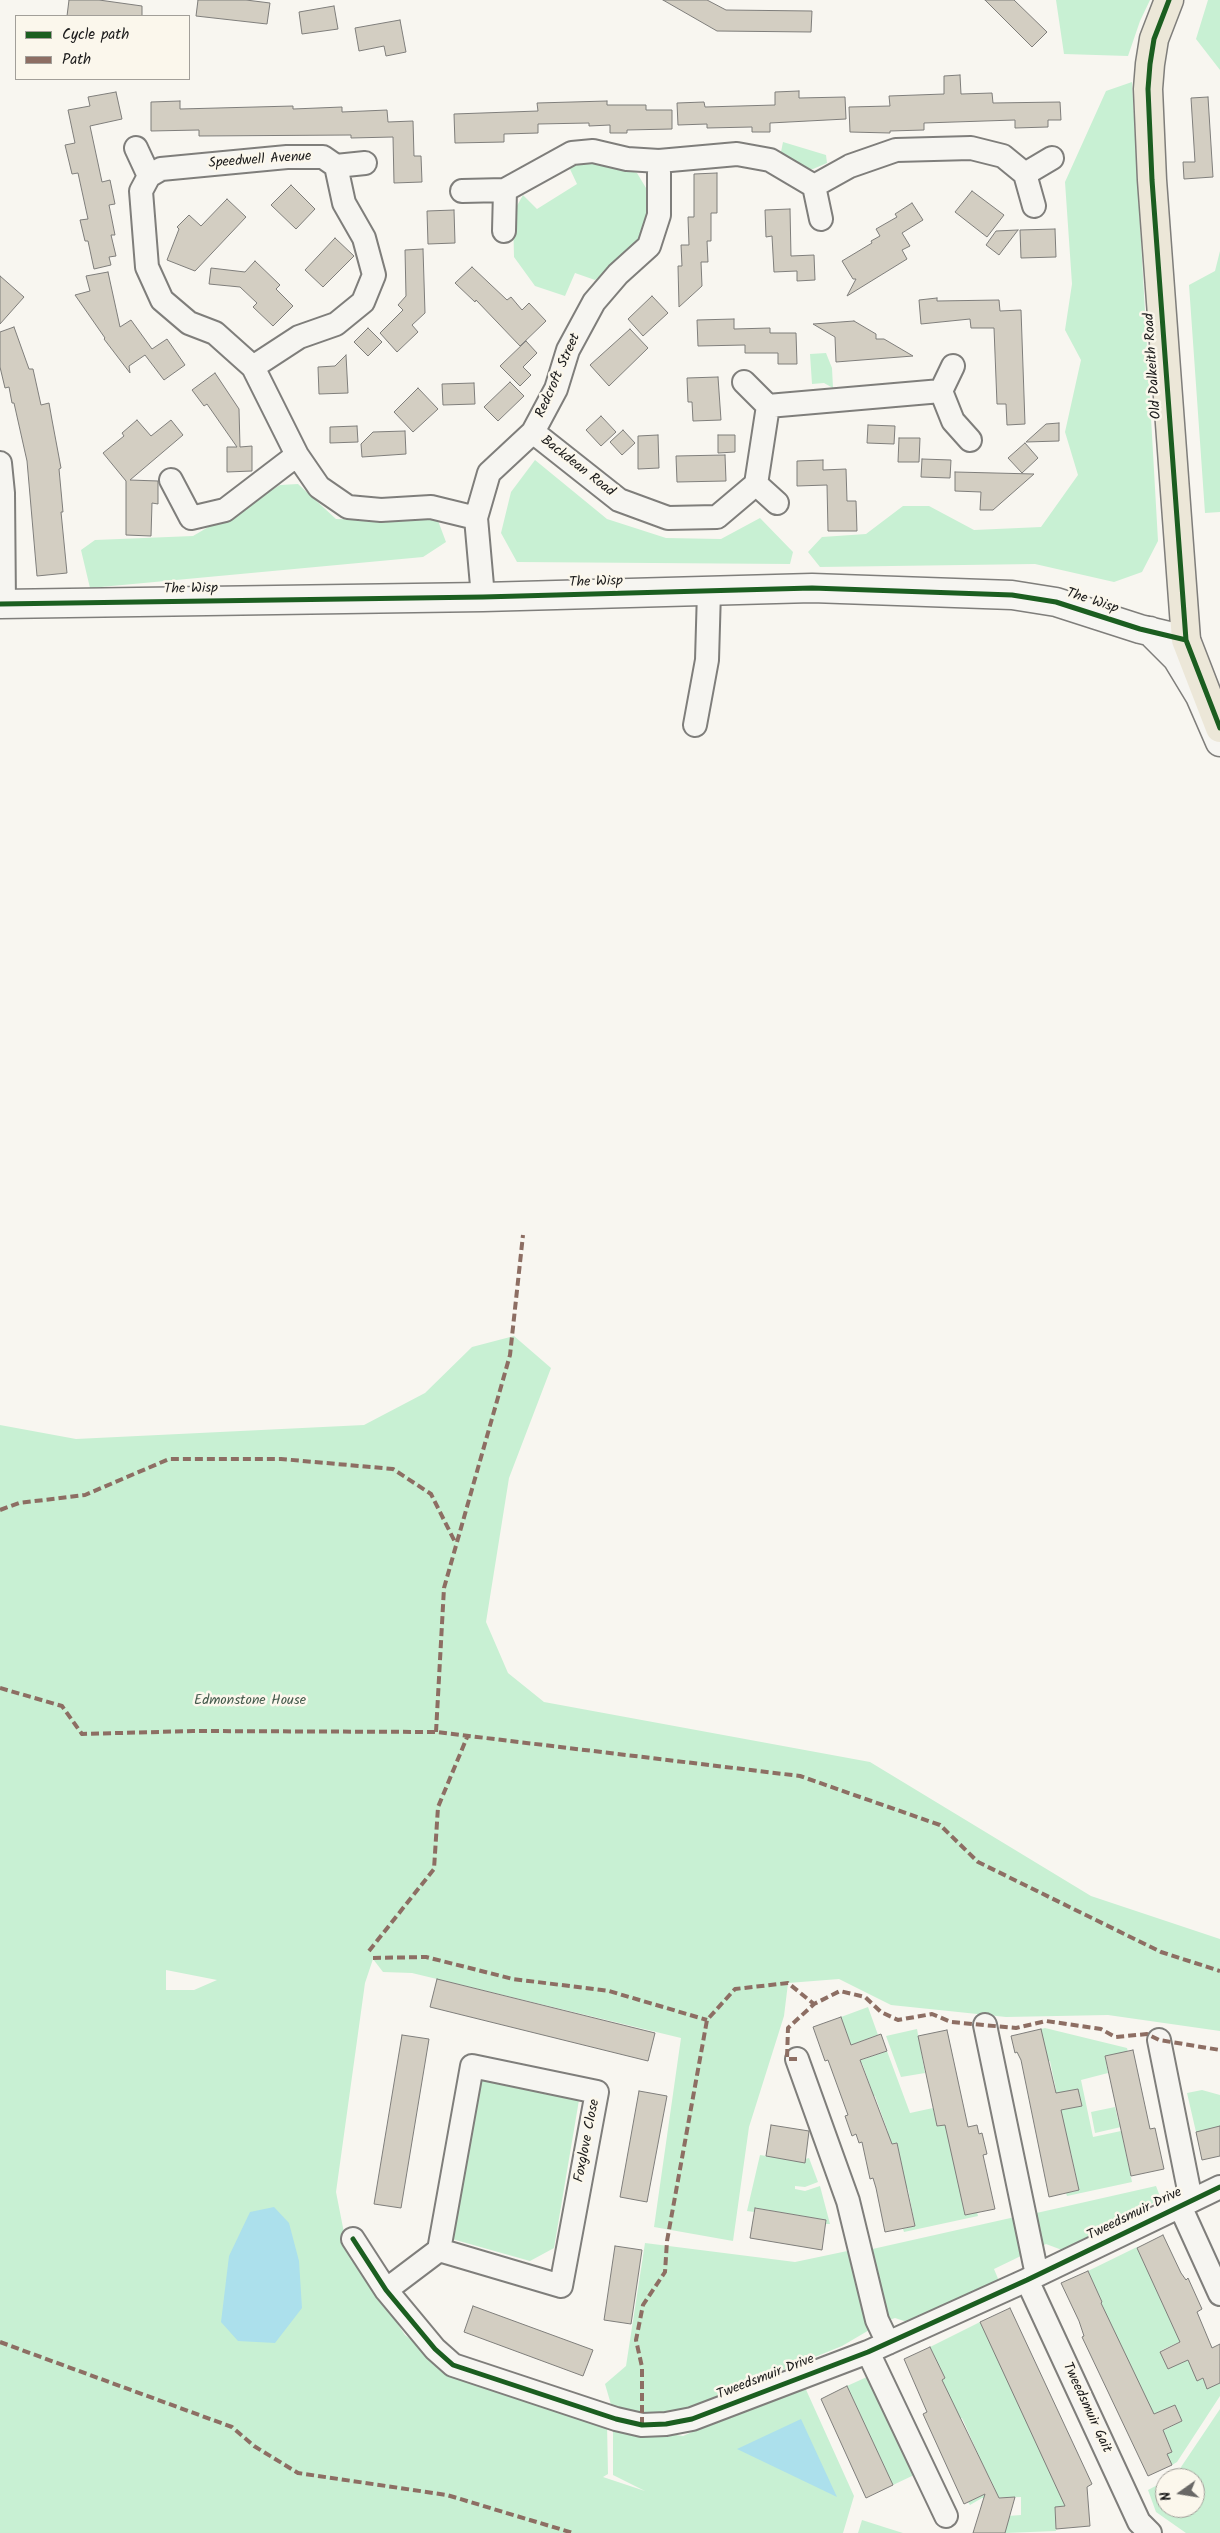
<!DOCTYPE html>
<html>
<head>
<meta charset="utf-8">
<style>
	body { margin:0 }
	#map { position:relative; width:1220px; height:2533px; overflow:hidden; background:#f8f6f0; font-family:Kalam,sans-serif }
	canvas { display:block }
	.legend { position:absolute; left:15px; top:15px; width:175px; height:65px; box-sizing:border-box; background:#fbf7ec; border:1px solid #a29f99; margin:0; padding:6px 9px; list-style:none; font-size:15px; color:#1c1c1c }
	.legend li { display:flex; align-items:center; gap:10px; height:25px }
	.legend b { width:25px; border:1px solid #a29f99 }
	.north { position:absolute; left:1155px; top:2468px; width:50px; height:50px; box-sizing:border-box; background:#fbf7ec; border:1px solid #a29f99; border-radius:50%; rotate:257deg; font-size:14px; font-weight:700; line-height:20px; text-align:center; color:#1c1c1c }
	.north::after { content:''; display:block; margin:auto; width:18px; height:22px; background:#696866; clip-path:polygon(50% 0,100% 100%,50% 72%,0 100%) }
</style>
</head>
<body>
<div id="map">
<canvas width="1220" height="2533"></canvas>
<ul class="legend">
<li><b style="height:6px;background:#1b5e20"></b>Cycle path</li>
<li><b style="height:6px;background:#8d6e63"></b>Path</li>
</ul>
<div class="north">N</div>
</div>
<script>
const c = document.querySelector('canvas').getContext('2d');
c.lineJoin = 'round';
function fill(path, color) { c.fillStyle = color; c.fill(path, 'evenodd'); }
const shape = rows => new Path2D(rows.map(r => 'M' + r).join(''));
function stroke(path, color, width, dash) { c.strokeStyle = color; c.lineWidth = width; c.lineCap = dash ? 'butt' : 'round'; c.setLineDash(dash || []); c.stroke(path); }
function drawText(font, color, halo, rows, align = 'center') {
  c.font = font + ' Kalam,sans-serif'; c.lineWidth = 5; c.setLineDash([]); c.textBaseline = 'middle'; c.strokeStyle = halo; c.fillStyle = color; for (const [text, x, y, turn = 0] of rows) {
    c.save(); c.translate(x, y); c.rotate((+turn || 0) * Math.PI / 180); c.textAlign = isNaN(turn) ? turn : align; if (halo) c.strokeText(text, 0, 0); c.fillText(text, 0, 0); c.restore();
  }
}
fill(shape([
	[1056,0,1150,0,1140,21,1128,56,1064,54],
	[1208,0,1220,0,1220,70,1196,39],
	[1132,82,1158,541,1142,572,1114,582,1035,564,820,567,808,552,822,537,866,534,903,506,929,506,974,530,1041,527,1078,475,1065,432,1081,360,1065,330,1072,284,1065,182,1106,91],
	[783,142,826,155,827,163,813,169,804,169,780,157],
	[585,162,606,163,637,173,646,188,648,222,637,247,595,280,575,273,565,296,535,286,514,257,513,213,523,195,537,209,577,184,569,167],
	[1220,251,1220,512,1205,513,1189,285,1215,271],
	[826,353,832,368,833,388,824,383,812,384,810,354],
	[535,460,607,519,666,538,721,539,760,518,793,552,790,564,517,562,501,533,511,492],
	[298,484,336,519,400,521,437,518,446,542,423,557,90,588,81,550,95,540,193,536,280,485],
	[514,1336,551,1368,509,1478,486,1622,508,1673,544,1702,870,1762,1091,1896,1220,1939,1220,2031,1108,2015,1006,2017,891,2005,839,1979,788,1983,784,2016,749,2127,733,2241,654,2227,681,2038,412,1973,383,1972,373,1959,365,1983,336,2192,347,2248,405,2335,449,2369,607,2423,608,2474,603,2477,645,2491,613,2475,613,2425,683,2436,803,2383,854,2496,843,2533,0,2533,0,1425,76,1439,364,1425,425,1393,472,1347],
	[166,1970,217,1980,194,1990,166,1990],
	[868,2007,878,2035,851,2045,841,2017],
	[1045,2028,1127,2048,1128,2052,1105,2056,1108,2073,1081,2080,1093,2137,1149,2125,1150,2129,1122,2135,1132,2182,1067,2196,1066,2193,1079,2190,1071,2153,1043,2158,1061,2110,1082,2106,1078,2089,1029,2099,1028,2096,1056,2090,1050,2061,1024,2066,1041,2029],
	[917,2029,925,2073,901,2077,886,2036],
	[887,2051,910,2113,933,2108,937,2126,964,2121,957,2177,965,2215,977,2212,978,2216,904,2232,903,2229,915,2226,908,2189,880,2194,905,2182,897,2143,871,2149,888,2132,875,2096,849,2105,872,2091,862,2063,836,2069],
	[479,2079,579,2100,554,2248,530,2261,452,2239],
	[1202,2090,1220,2095,1220,2126,1196,2132,1187,2093],
	[1115,2107,1119,2124,1142,2119,1143,2122,1095,2133,1091,2112],
	[760,2155,804,2162,805,2159,809,2158,818,2182,805,2187,795,2186,795,2189,805,2191,820,2186,830,2224,826,2224,826,2220,755,2208,754,2212,747,2211],
	[1156,2186,1161,2199,1062,2250,1046,2244,1040,2247,1032,2214],
	[1015,2217,1023,2255,994,2269,999,2281,910,2323,895,2318,889,2320,876,2294,868,2250],
	[645,2243,795,2262,852,2250,871,2329,842,2346,691,2407,666,2415,641,2414,612,2408,605,2384,626,2366],
	[1137,2247,1179,2338,1203,2327,1205,2330,1160,2351,1168,2369,1192,2356,1197,2380,1203,2378,1207,2388,1220,2383,1220,2396,1177,2462,1172,2465,1167,2454,1172,2452,1168,2442,1157,2434,1182,2421,1175,2405,1127,2427,1079,2313,1102,2302,1088,2271],
	[980,2322,1084,2505,1055,2507,1056,2531,1005,2533,981,2518,1021,2515,1021,2497,982,2498,970,2505,968,2502,995,2489,982,2463,958,2474,956,2466,979,2456,962,2418,936,2430,957,2412,945,2387,921,2390,945,2378,930,2347],
	[869,2376,914,2475,893,2485,847,2386],
	[1220,2409,1220,2533,1186,2533,1156,2512,1148,2490,1165,2481,1165,2508,1195,2508,1195,2478,1171,2478,1175,2476],
	[862,2520,887,2528,903,2533,858,2533]
]), '#c8f0d3');
fill(shape([
	[274,2207,289,2223,299,2261,302,2308,275,2343,238,2341,221,2322,229,2256,250,2212],
	[801,2419,837,2497,737,2449]
]), '#ace0ec');
const building = shape([
	[69,0,99,0,142,6,142,16,67,16,69,0],
	[198,0,246,0,270,3,267,24,196,16,198,0],
	[663,0,707,0,726,10,812,11,811,32,717,31,663,0],
	[985,0,1014,0,1047,32,1032,47,985,0],
	[334,6,338,29,302,34,299,12,334,6],
	[400,20,406,52,386,56,384,46,359,51,355,28,400,20],
	[960,75,961,94,992,93,993,103,1060,102,1061,120,1048,120,1048,127,1015,128,1015,120,924,123,924,130,890,131,890,133,850,132,849,107,890,106,889,96,944,94,944,76,960,75],
	[799,91,799,98,845,97,846,119,770,123,770,132,752,132,752,127,707,128,707,124,678,125,677,103,704,102,705,107,775,105,775,92,799,91],
	[116,92,122,119,90,126,102,182,110,180,115,204,109,205,115,235,111,235,116,256,109,257,111,265,94,269,88,241,85,241,80,220,88,219,78,173,72,174,65,145,75,143,68,110,90,106,88,97,116,92],
	[1208,97,1213,177,1184,179,1183,162,1195,162,1191,98,1208,97],
	[180,101,180,109,293,106,293,109,342,107,342,112,387,110,388,122,413,121,414,156,421,156,422,182,394,183,393,137,351,138,351,135,199,136,199,130,151,131,151,102,180,101],
	[607,101,607,105,646,105,646,110,672,110,672,129,627,130,627,133,610,133,610,125,589,126,589,123,538,124,538,133,504,134,504,142,455,143,454,114,538,111,537,103,607,101],
	[717,173,717,213,711,213,711,241,707,241,708,262,701,262,702,286,679,307,678,266,682,266,681,245,689,245,688,217,694,217,694,174,717,173],
	[291,185,315,209,296,229,271,205,291,185],
	[972,191,1004,215,987,237,955,212,972,191],
	[227,199,246,217,195,271,167,260,179,229,177,227,189,215,201,226,227,199],
	[912,203,923,220,902,233,910,246,902,250,907,259,847,296,856,279,853,279,842,261,872,243,871,241,880,236,876,229,897,217,895,214,912,203],
	[790,209,791,256,814,255,815,280,797,281,797,271,774,272,772,236,766,237,765,210,790,209],
	[454,210,455,243,428,244,427,211,454,210],
	[1055,229,1056,257,1021,258,1020,230,1055,229],
	[1018,230,999,255,986,245,996,231,1018,230],
	[335,238,354,256,323,287,305,270,335,238],
	[423,249,425,313,412,325,418,332,397,352,380,333,403,310,398,305,406,296,405,250,423,249],
	[255,261,280,285,276,289,293,306,273,326,253,307,257,303,240,287,209,284,211,268,245,272,255,261],
	[472,267,507,300,511,297,522,310,529,303,546,321,520,346,476,300,475,302,455,283,472,267],
	[108,272,120,327,131,320,152,349,167,339,185,365,164,380,145,355,129,366,130,373,104,339,105,338,75,295,90,291,86,276,108,272],
	[0,276,24,297,0,324,0,276],
	[652,296,668,313,643,336,628,319,652,296],
	[937,298,937,301,999,300,1000,311,1021,310,1025,424,1007,425,1006,404,997,404,994,328,971,328,970,319,921,324,919,300,937,298],
	[734,319,734,329,770,328,770,333,796,333,797,364,778,364,778,353,745,353,745,345,698,346,697,320,734,319],
	[854,321,876,334,876,339,884,339,913,356,836,362,835,337,813,324,854,321],
	[14,327,29,369,33,369,41,405,49,403,52,420,61,468,59,469,63,512,61,512,67,573,37,576,27,461,14,403,12,403,9,387,5,388,0,367,0,332,14,327],
	[368,328,382,342,368,356,354,342,368,328],
	[630,329,648,348,609,386,590,365,630,329],
	[526,341,537,353,523,367,531,375,520,386,500,366,526,341],
	[346,355,348,393,319,394,318,367,335,366,346,355],
	[215,373,239,409,240,447,252,446,252,471,227,472,227,447,237,447,207,404,204,406,192,390,215,373],
	[718,377,721,420,693,421,692,402,688,402,687,378,718,377],
	[510,382,524,396,498,421,484,407,510,382],
	[474,383,475,404,443,405,442,384,474,383],
	[418,388,438,409,413,432,394,412,418,388],
	[601,416,616,432,601,446,586,430,601,416],
	[137,420,151,436,171,420,183,435,130,480,158,481,158,504,152,503,151,536,126,535,126,481,103,453,124,436,122,433,137,420],
	[1059,423,1059,441,1026,442,1046,424,1059,423],
	[868,425,895,426,894,444,867,443,868,425],
	[357,426,358,442,330,443,330,427,357,426],
	[623,430,635,443,622,455,610,442,623,430],
	[405,431,406,454,362,457,361,444,373,432,405,431],
	[658,435,659,468,638,469,638,436,658,435],
	[718,435,735,435,735,452,718,453,718,435],
	[899,438,920,438,919,462,898,462,899,438],
	[1025,443,1038,458,1022,473,1008,458,1025,443],
	[725,455,726,481,677,482,676,456,725,455],
	[922,459,951,460,950,478,921,477,922,459],
	[823,460,823,470,846,469,847,501,856,501,857,531,828,531,827,485,797,486,797,461,823,460],
	[955,472,1034,474,993,510,980,510,981,492,955,491,955,472],
	[437,1979,655,2033,648,2061,430,2007,437,1979],
	[841,2017,851,2045,881,2034,887,2051,860,2060,892,2144,897,2143,915,2226,885,2232,876,2188,873,2178,870,2179,862,2142,859,2143,856,2134,852,2136,845,2116,848,2115,828,2060,825,2061,813,2027,841,2017],
	[1041,2029,1056,2093,1078,2089,1082,2106,1061,2110,1079,2190,1049,2197,1021,2060,1017,2052,1015,2053,1011,2036,1041,2029],
	[947,2030,968,2127,977,2125,979,2134,982,2133,987,2154,983,2155,995,2209,965,2215,945,2125,937,2126,918,2036,947,2030],
	[402,2035,429,2039,401,2208,374,2204,402,2035],
	[1133,2050,1150,2129,1155,2128,1164,2169,1131,2176,1105,2056,1133,2050],
	[639,2091,667,2096,647,2202,620,2197,639,2091],
	[771,2125,809,2131,805,2163,766,2156,771,2125],
	[1220,2126,1220,2156,1202,2160,1196,2132,1220,2126],
	[755,2208,826,2220,822,2250,750,2238,755,2208],
	[1163,2235,1181,2273,1186,2280,1188,2278,1202,2309,1197,2312,1212,2348,1220,2344,1220,2383,1207,2389,1203,2378,1197,2381,1188,2360,1168,2369,1160,2352,1180,2342,1137,2248,1163,2235],
	[615,2246,642,2250,631,2324,604,2320,615,2246],
	[1088,2271,1102,2302,1101,2303,1154,2414,1175,2405,1182,2421,1163,2430,1172,2452,1167,2454,1172,2465,1148,2476,1082,2337,1084,2336,1079,2321,1061,2283,1088,2271],
	[473,2306,593,2350,583,2376,464,2332,473,2306],
	[1010,2308,1092,2484,1087,2487,1090,2526,1056,2529,1055,2507,1065,2506,980,2322,1010,2308],
	[930,2347,945,2378,942,2380,999,2498,1015,2497,1005,2533,973,2533,985,2494,964,2504,923,2414,927,2412,904,2359,930,2347],
	[847,2386,893,2485,866,2498,821,2399,847,2386]
]);
fill(building, '#d3cec2');
stroke(building, '#7f7e7b', 1);
const street = shape([
	[136,148,149,176,141,191,147,267,162,300,189,323,215,333,253,367,297,455,319,487,348,507,381,510,431,507,476,518],
	[336,166,365,163],
	[1025,174,1052,158],
	[149,176,161,169,287,157,323,157,336,166,344,203,364,238,374,275,363,302,336,324,299,337,253,367],
	[814,186,821,219],
	[462,191,505,190,572,153,593,151,627,159,659,161,737,154,770,160,814,186,850,166,896,150,971,148,1003,156,1025,174,1034,206],
	[504,231,505,190],
	[744,382,768,406],
	[941,391,953,366],
	[533,432,619,500,668,518,717,517,756,484,768,406,941,391,953,421,970,440],
	[0,463,3,493,4,604],
	[171,480,191,518,225,510,297,455],
	[756,484,777,503],
	[483,597,476,518,489,473,533,432,556,389,568,350,594,302,618,274,649,246,659,215,659,161],
	[695,725,707,660,709,591],
	[985,2025,1037,2275],
	[1159,2040,1191,2200],
	[797,2059,848,2201,877,2320,888,2343],
	[1180,2206,1220,2294],
	[353,2239,386,2290,435,2349,453,2365,616,2419,642,2425,666,2424,692,2419,868,2352,1027,2280,1220,2187],
	[1027,2280,1139,2522,1150,2533],
	[386,2290,439,2250,472,2066,597,2092,561,2286,439,2250],
	[868,2352,946,2516]
]);
const secondary = shape([
	[0,604,483,597,812,588,1012,595,1056,602,1140,629,1186,640],
	[1150,631,1177,658,1200,696,1220,742]
]);
const primary = shape([
	[1169,0,1154,39,1150,64,1148,89,1152,180,1186,640,1220,728]
]);
stroke(street, '#7f7e7b', 26);
stroke(secondary, '#7f7e7b', 31);
stroke(primary, '#7f7e7b', 31);
stroke(street, '#f6f5f1', 22);
stroke(secondary, '#f6f5f1', 28);
stroke(primary, '#ece7d8', 28);
stroke(shape([
	[0,1510,19,1503,85,1495,169,1459,281,1459,393,1469,431,1494,456,1544],
	[0,1688,62,1706,82,1734,193,1731,436,1732,800,1776,940,1825,978,1862,1161,1952,1220,1971],
	[436,1732,444,1588,510,1355,523,1235],
	[369,1951,434,1869,438,1807,468,1735],
	[373,1958,426,1957,513,1979,609,1991,707,2020],
	[797,2059,787,2059,788,2028,814,2004,840,1991,865,1997,881,2012,898,2020,932,2014,951,2022,1016,2028,1046,2021,1101,2029,1115,2037,1147,2034,1159,2040,1220,2050],
	[0,2342,232,2427,254,2446,298,2473,447,2495,573,2533],
	[642,2425,642,2367,636,2340,643,2305,665,2272,667,2241,707,2020,735,1989,788,1983,814,2004]
]), '#8d6e63', 4, [8, 4]);
stroke(shape([
	[1169,0,1154,39,1150,64,1148,89,1152,180,1186,640,1220,728],
	[0,604,483,597,812,588,1012,595,1056,602,1140,629,1186,640],
	[353,2239,386,2290,435,2349,453,2365,616,2419,642,2425,666,2424,692,2419,868,2352,1027,2280,1220,2187]
]), '#1b5e20', 5);
drawText('14px', '#1c1c1c', '#fbf7ec', [
	["Speedwell Avenue",260,161,-4],
	["Old Dalkeith Road",1154,366,-94],
	["Redcroft Street",559,376,-66],
	["Backdean Road",577,467,38],
	["The Wisp",596,583,-2],
	["The Wisp",191,590,-1],
	["The Wisp",1092,602,18],
	["Foxglove Close",588,2141,-79],
	["Tweedsmuir Drive",1135,2215,-26],
	["Tweedsmuir Drive",766,2378,-21],
	["Tweedsmuir Gait",1086,2408,65]
]);
drawText('14px', '#445a4c', '#fbf7ec', [
	["Edmonstone House",250,1702]
]);
</script>
</body>
</html>
